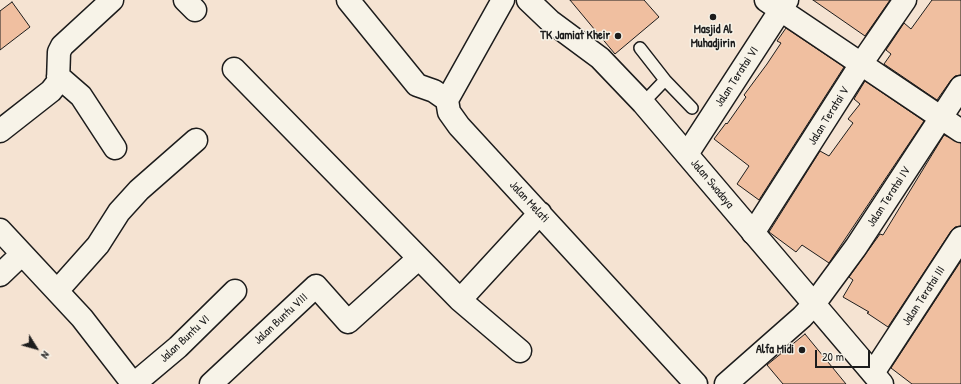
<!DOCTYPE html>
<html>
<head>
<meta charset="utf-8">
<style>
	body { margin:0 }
	#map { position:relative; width:961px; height:384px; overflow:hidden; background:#f5e3d2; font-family:"Patrick Hand",sans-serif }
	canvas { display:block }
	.north { position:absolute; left:16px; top:328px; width:40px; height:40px; -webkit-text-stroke:3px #f7f3e8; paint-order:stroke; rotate:127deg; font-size:11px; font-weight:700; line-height:16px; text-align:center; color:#1c1c1c }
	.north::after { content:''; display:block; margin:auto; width:14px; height:18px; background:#1c1c1c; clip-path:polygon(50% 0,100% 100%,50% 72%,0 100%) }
	.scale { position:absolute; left:815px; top:350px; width:55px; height:18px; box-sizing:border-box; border:2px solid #1c1c1c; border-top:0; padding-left:5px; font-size:12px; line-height:14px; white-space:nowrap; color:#1c1c1c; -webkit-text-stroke:3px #f7f3e8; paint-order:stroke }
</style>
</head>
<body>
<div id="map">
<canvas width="961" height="384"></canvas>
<div class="north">N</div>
<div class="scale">20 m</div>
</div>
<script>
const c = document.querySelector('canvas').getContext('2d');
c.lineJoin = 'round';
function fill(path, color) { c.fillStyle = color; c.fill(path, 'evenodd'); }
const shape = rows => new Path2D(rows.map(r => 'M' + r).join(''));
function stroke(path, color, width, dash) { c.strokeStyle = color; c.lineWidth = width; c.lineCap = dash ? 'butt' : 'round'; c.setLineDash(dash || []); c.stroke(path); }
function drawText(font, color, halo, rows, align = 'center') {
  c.font = font + ' "Patrick Hand",sans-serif'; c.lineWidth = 3; c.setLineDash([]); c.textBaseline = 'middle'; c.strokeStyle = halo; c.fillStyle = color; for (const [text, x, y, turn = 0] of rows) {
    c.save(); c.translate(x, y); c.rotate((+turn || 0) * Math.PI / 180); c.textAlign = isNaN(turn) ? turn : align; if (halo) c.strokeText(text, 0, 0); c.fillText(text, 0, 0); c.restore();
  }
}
const building = shape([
	[570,0,644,0,659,17,615,54,570,0],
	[813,0,890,0,865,36,813,0],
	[932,0,961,0,961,75,955,76,951,80,937,100,884,64,891,54,886,50,904,23,911,29,932,0],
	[12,2,30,27,0,50,0,11,12,2],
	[786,28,844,67,759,200,737,184,749,166,714,139,726,123,727,124,746,97,744,95,767,64,781,43,777,41,786,28],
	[865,81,924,121,829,263,802,245,796,252,769,232,820,151,829,156,853,123,848,119,860,104,854,99,865,81],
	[944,135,961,143,961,226,955,227,951,231,888,327,867,313,869,312,843,297,853,280,849,277,880,234,883,235,944,135],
	[961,261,961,384,912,384,891,368,961,261],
	[805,334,846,384,783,384,767,365,805,334]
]);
fill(building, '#f0bfa0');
stroke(building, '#1c1c1c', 1);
const service = shape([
	[640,48,665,80,643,103],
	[665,80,692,108]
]);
const minor = shape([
	[185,0,195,10],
	[348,0,417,85,434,91,447,100],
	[503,0,447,100,449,112,459,126,696,384],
	[766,0,961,131],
	[234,69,460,300],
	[58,76,81,96,115,148],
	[0,131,51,91,58,82,59,52,62,46,112,0],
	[687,154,787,0],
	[0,230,82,318,133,384],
	[753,233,861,64,905,0],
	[0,275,22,254],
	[57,291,98,245,119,212,139,190,196,140],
	[520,351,460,300,540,213],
	[873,373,961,238],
	[134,384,178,347,235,291],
	[211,384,316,286,348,322,419,258],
	[726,384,802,317,814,304,856,247,961,87]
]);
const tertiary = shape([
	[528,0,550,21,600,58,643,103,882,384]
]);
stroke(service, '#1c1c1c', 14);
stroke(minor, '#1c1c1c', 25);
stroke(tertiary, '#1c1c1c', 25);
stroke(service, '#f7f3e8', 11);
stroke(minor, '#f7f3e8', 22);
stroke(tertiary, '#f7f3e8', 22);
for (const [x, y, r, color] of [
	[713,17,4,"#1c1c1c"],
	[618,36,4,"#1c1c1c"],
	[802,350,4,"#1c1c1c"]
]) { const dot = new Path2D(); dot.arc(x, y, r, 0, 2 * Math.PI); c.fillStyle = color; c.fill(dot); stroke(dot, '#f7f3e8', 1.5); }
drawText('bold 12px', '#1c1c1c', '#f7f3e8', [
	["Masjid Al",713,30,"center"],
	["Muhadjirin",713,44,"center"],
	["TK Jamiat Kheir",610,36],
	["Alfa Midi",794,350]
], 'right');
drawText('12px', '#1c1c1c', '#f7f3e8', [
	["Jalan Teratai VI",737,77,-57],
	["Jalan Teratai V",829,116,-58],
	["Jalan Swadaya",712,184,50],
	["Jalan Teratai IV",889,197,-57],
	["Jalan Melati",529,202,47],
	["Jalan Teratai III",924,296,-57],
	["Jalan Buntu VIII",281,319,-43],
	["Jalan Buntu VI",185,339,-43]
]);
</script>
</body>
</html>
